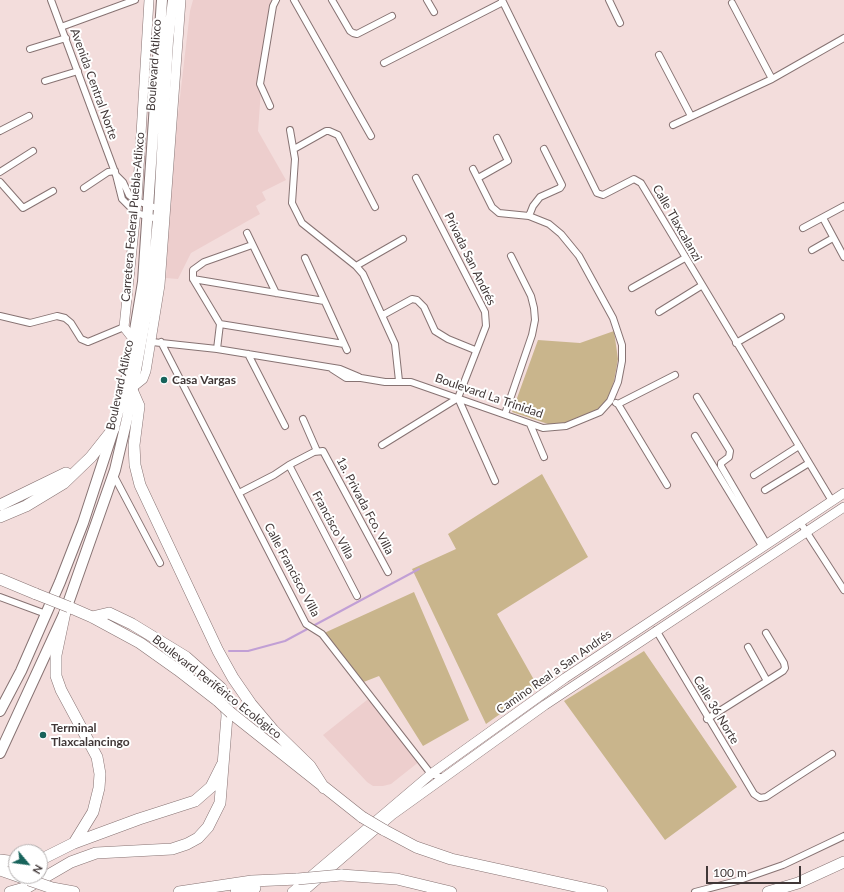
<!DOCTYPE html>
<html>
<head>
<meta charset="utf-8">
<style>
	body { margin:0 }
	#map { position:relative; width:844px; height:892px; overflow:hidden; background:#f3dddc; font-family:Lato,sans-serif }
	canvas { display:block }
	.north { position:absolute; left:8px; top:844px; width:40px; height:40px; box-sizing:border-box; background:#fff; border:1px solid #b3afaf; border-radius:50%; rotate:119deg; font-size:11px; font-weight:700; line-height:16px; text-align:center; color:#403737 }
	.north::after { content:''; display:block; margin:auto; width:14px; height:18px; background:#17635b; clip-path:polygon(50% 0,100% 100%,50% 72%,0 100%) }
	.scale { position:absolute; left:706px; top:866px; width:95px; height:18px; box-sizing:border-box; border:2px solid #403737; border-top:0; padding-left:5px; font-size:12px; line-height:14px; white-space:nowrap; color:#403737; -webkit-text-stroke:3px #fff; paint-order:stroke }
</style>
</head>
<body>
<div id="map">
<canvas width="844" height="892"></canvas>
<div class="north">N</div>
<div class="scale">100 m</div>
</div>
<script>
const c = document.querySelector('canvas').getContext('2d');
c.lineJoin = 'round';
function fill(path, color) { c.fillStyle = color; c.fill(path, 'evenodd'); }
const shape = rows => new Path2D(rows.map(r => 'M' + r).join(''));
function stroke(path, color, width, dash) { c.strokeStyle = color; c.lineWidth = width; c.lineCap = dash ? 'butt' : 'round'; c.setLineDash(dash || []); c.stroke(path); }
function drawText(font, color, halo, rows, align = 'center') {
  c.font = font + ' Lato,sans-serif'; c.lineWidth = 4; c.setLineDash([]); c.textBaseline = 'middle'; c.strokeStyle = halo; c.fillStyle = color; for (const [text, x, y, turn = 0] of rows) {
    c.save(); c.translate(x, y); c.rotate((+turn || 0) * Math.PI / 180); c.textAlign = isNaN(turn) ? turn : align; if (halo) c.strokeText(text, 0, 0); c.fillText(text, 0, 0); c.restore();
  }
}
fill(shape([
	[193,0,276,0,261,90,258,131,286,180,262,192,266,200,256,206,260,214,191,253,178,279,166,278,169,222,177,123,190,11],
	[372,696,420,761,391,784,383,786,373,786,367,782,323,735]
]), '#edcecd');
fill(shape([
	[614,331,618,359,614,381,607,402,601,408,566,424,551,425,512,412,538,340,580,343],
	[542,474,588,557,497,614,538,687,486,724,412,569,456,549,448,534],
	[414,592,469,720,423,746,379,676,361,683,322,634],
	[644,651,737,787,665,840,564,701]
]), '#c9b58c');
stroke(shape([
	[229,651,248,651,285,641,419,569]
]), '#c19fd5', 2);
const street = shape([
	[51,0,116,175,122,199,136,213,161,220],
	[294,0,371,136],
	[332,0,350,31,353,33,357,34,392,16],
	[427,0,434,12],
	[502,0,597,193,603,195,634,179,641,183,832,501],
	[609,0,620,23],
	[732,3,772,79],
	[61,27,135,0],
	[30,49,66,38],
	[659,55,691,116],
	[384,63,503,2],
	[45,81,78,71],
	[270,106,260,84,273,6,276,0],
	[673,125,772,79,844,38],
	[290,130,295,159,292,203,302,223,356,266,363,274,395,344,399,381],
	[0,131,29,116],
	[294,149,326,131,329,131,338,135,375,207],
	[0,172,33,151],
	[116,175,123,182,129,195,137,201,162,210],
	[416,178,485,312,486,326,458,398],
	[478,178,508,161,497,138],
	[0,182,23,208,53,191],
	[84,188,108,172,115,171],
	[529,216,533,206,540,197,560,188,562,185,544,149],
	[823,218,844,257],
	[803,228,844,206],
	[247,233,276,293],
	[812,250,833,238],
	[305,258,347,350],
	[356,266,403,239],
	[193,279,324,301],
	[632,288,685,258],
	[659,312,701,286],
	[383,315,412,299,417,300,424,307,435,331,448,339,475,350],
	[0,316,30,323,57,316,65,318,71,323,81,339,88,342,124,327],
	[220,324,344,344],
	[152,342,217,349,340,369,359,377],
	[161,342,306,624,322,634,431,774,443,778],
	[736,343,781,317],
	[217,349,220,324,193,279,193,270,204,262,252,245],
	[248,354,285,426],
	[332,369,346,378,361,378,385,382,411,382,543,428,566,426,600,412,610,401,618,382,622,361,622,345,613,318,579,256,561,234,549,224,529,216,499,213,492,207,473,169],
	[697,397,730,451,729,457,721,463,721,466,766,543],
	[458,398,495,481],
	[616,403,618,404,675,375],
	[618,404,667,485],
	[505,414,532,335,535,320,534,308,531,296,511,256],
	[303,419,317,451],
	[530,424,544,457],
	[695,436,762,546],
	[382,445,458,398],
	[289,465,357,596],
	[113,474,160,563],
	[754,475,799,446],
	[765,490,809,463],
	[239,493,274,475,289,465,314,452,323,451,388,572],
	[800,522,844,590],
	[0,597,46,614],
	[656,630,754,794,760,798,766,797,832,754],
	[748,647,767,681],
	[707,719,783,671,785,668,784,663,766,633],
	[695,892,737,881,783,865,844,836]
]);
const secondary = shape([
	[138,341,134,340,124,327,137,201,149,0],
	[133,387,143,379,146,371,160,285,181,0],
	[292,892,431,774,565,678,844,493],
	[303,892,392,815,545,705,844,507]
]);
const primary = shape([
	[0,711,21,671,60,582,83,523,114,428,128,372,143,282,162,0],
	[0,753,65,612,115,470,127,419,152,283,159,209,168,41,173,0]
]);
const highway = shape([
	[132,390,139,406,134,445,135,465,140,485,218,651,233,678,251,704,273,730,310,766,324,788],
	[0,505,66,473],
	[0,517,26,506,64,483,91,457,114,428],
	[0,579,36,594],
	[69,607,92,617,140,643,178,670,218,701],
	[231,713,362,817],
	[384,830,416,847,451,859,602,892],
	[74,843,139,819,195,801,211,787,222,765],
	[0,860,16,862],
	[40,860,74,843,93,812,99,788,100,774,97,757,61,690,56,676,56,655,65,612],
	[0,870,29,880],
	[341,875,397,879,451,892],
	[52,888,74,892],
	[10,892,28,887,71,862,96,853,172,849,187,844,198,838,208,827,220,803,227,716,226,703,221,688,186,657,132,624,109,613,92,617],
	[179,892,252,881,298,879],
	[236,892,255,888],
	[768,892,798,883,844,862]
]);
stroke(street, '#877373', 8);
stroke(secondary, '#877373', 10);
stroke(primary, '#877373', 12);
stroke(highway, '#877373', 12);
stroke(street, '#fff', 6);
stroke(secondary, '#fff', 9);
stroke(primary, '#fff', 10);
stroke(highway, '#fff', 11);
const highwayBridge = shape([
	[36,594,69,607],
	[218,701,231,713],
	[362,817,384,830],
	[298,879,341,875],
	[29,880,52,888]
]);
stroke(highwayBridge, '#877373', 12, []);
stroke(highwayBridge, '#fff', 11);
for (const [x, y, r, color] of [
	[164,380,4,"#17635b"],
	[43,735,4,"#17635b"]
]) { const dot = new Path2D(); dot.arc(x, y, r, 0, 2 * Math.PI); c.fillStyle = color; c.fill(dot); stroke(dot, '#fff', 1.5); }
drawText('12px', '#403737', '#fff', [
	["Boulevard Atlixco",154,65,-86],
	["Avenida Central Norte",94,84,70],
	["Carretera Federal Puebla-Atlixco",133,217,-85],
	["Calle Tlaxcalanzi",677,223,60],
	["Privada San Andrés",470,259,64],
	["Boulevard Atlixco",120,385,-78],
	["Boulevard La Trinidad",489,396,19],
	["1a. Privada Fco. Villa",365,506,62],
	["Francisco Villa",333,525,62],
	["Calle Francisco Villa",292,570,62],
	["Camino Real a San Andrés",554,672,-35],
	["Boulevard Periférico Ecológico",217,687,38],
	["Calle 36 Norte",716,710,59]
]);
drawText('bold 12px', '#403737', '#fff', [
	["Casa Vargas",172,380],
	["Terminal",51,728],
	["Tlaxcalancingo",51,742]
], 'left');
</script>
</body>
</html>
